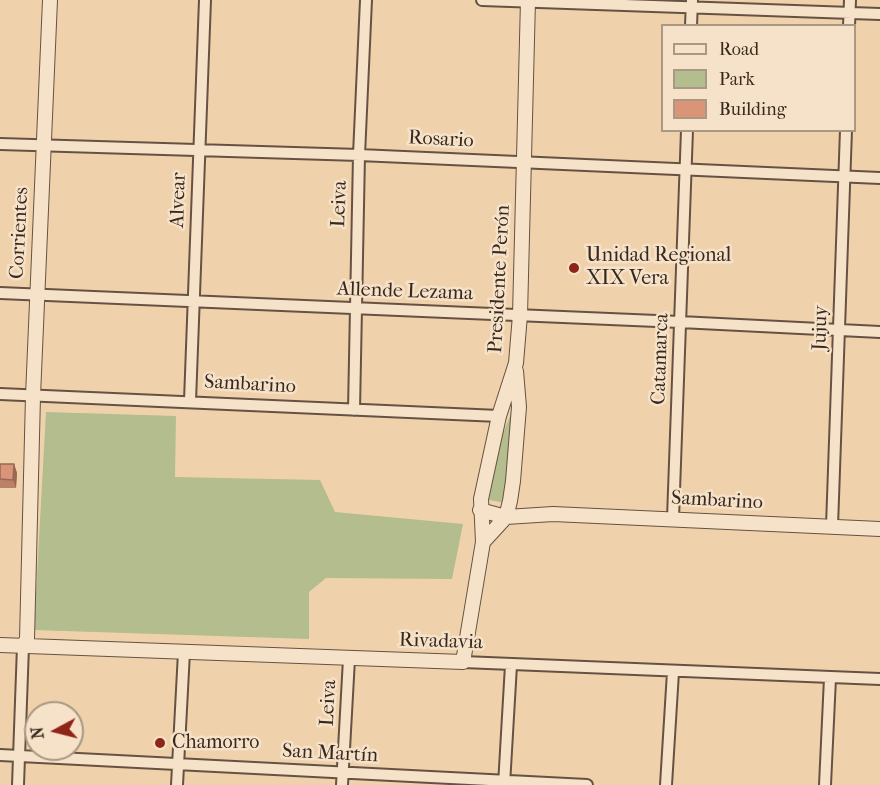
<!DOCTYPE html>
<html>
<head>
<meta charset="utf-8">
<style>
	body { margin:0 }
	#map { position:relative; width:880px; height:785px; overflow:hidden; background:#efd2ab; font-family:"IM FELL French Canon",serif }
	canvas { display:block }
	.legend { position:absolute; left:661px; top:24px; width:195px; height:108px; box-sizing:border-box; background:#f5e2c8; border:2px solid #a99884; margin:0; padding:8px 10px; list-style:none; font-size:18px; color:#38281f }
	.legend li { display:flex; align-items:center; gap:12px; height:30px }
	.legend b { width:30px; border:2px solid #a99884 }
	.north { position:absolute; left:24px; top:701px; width:60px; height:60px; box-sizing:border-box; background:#f5e2c8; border:2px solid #a99884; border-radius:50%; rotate:263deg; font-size:16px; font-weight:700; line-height:24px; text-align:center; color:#38281f }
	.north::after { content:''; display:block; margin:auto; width:21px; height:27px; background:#8f2418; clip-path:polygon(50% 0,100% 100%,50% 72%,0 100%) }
</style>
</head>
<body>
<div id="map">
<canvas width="880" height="785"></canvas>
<ul class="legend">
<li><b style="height:8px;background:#f5e2c8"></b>Road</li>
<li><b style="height:16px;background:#b3bd8d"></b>Park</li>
<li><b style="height:16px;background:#da9579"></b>Building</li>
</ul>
<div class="north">N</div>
</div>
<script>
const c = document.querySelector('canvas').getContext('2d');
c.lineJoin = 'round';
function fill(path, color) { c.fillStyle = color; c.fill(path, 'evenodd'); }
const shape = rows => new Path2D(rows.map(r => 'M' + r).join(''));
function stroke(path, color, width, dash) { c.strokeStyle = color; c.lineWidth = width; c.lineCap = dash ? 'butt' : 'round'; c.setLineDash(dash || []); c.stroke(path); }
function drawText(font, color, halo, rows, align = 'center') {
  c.font = font + ' "IM FELL French Canon",serif'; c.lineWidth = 5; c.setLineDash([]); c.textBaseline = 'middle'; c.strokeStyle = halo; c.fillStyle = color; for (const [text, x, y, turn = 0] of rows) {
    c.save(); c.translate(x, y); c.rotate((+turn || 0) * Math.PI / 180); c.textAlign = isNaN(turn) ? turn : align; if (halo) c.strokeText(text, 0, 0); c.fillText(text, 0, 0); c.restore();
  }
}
fill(shape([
	[46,412,176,416,175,477,320,480,335,512,463,524,452,579,326,578,309,592,309,639,34,630],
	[511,414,514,436,506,503,489,500,499,443]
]), '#b3bd8d');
const minor = shape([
	[482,0,880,14],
	[691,26,692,0],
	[849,26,850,0],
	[0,144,359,155,880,178],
	[0,293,680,322,880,332],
	[0,394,499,416],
	[190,401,205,0],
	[354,410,359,155,366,0],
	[673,518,687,130],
	[832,526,846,130],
	[463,662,880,679],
	[0,755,587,785],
	[18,785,23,646],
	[177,785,184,652],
	[342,785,349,659],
	[504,785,511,665],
	[666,785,673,672],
	[825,785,830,678]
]);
const tertiary = shape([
	[480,510,506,517,553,514,880,529],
	[483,542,506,517,510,501,513,481,519,407,516,371],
	[0,645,463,662,483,542,481,499,499,416,516,363,520,315,528,0],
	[23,646,27,639,33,396,50,0]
]);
stroke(minor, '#665242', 14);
stroke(tertiary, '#665242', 16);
stroke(minor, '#f5e2c8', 10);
stroke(tertiary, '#f5e2c8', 14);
fill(shape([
	[0,464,14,464,17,473,16,488,0,488]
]), '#bb8068');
fill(shape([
	[14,464,17,473,16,488,13,480]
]), '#996855');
const building = shape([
	[0,464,14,464,13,480,0,479,0,464]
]);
fill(building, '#da9579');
stroke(building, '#996855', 1.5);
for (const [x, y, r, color] of [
	[574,268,6,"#8f2418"],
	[160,743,6,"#8f2418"]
]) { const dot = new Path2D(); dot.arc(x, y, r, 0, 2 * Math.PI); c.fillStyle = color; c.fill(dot); stroke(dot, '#f5e2c8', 2); }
drawText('20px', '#38281f', '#f5e2c8', [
	["Rosario",441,140,3],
	["Alvear",179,200,-88],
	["Leiva",340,204,-88],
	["Corrientes",20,233,-87],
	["Presidente Perón",500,279,-87],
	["Allende Lezama",405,292,2],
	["Jujuy",821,328,-88],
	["Catamarca",661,359,-88],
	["Sambarino",250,385,3],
	["Sambarino",717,501,3],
	["Rivadavia",441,642,2],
	["Leiva",329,703,-87],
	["San Martín",330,754,3]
]);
drawText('20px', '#38281f', '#f5e2c8', [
	["Unidad Regional",586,256],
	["XIX Vera",586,279],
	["Chamorro",172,743]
], 'left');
</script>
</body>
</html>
